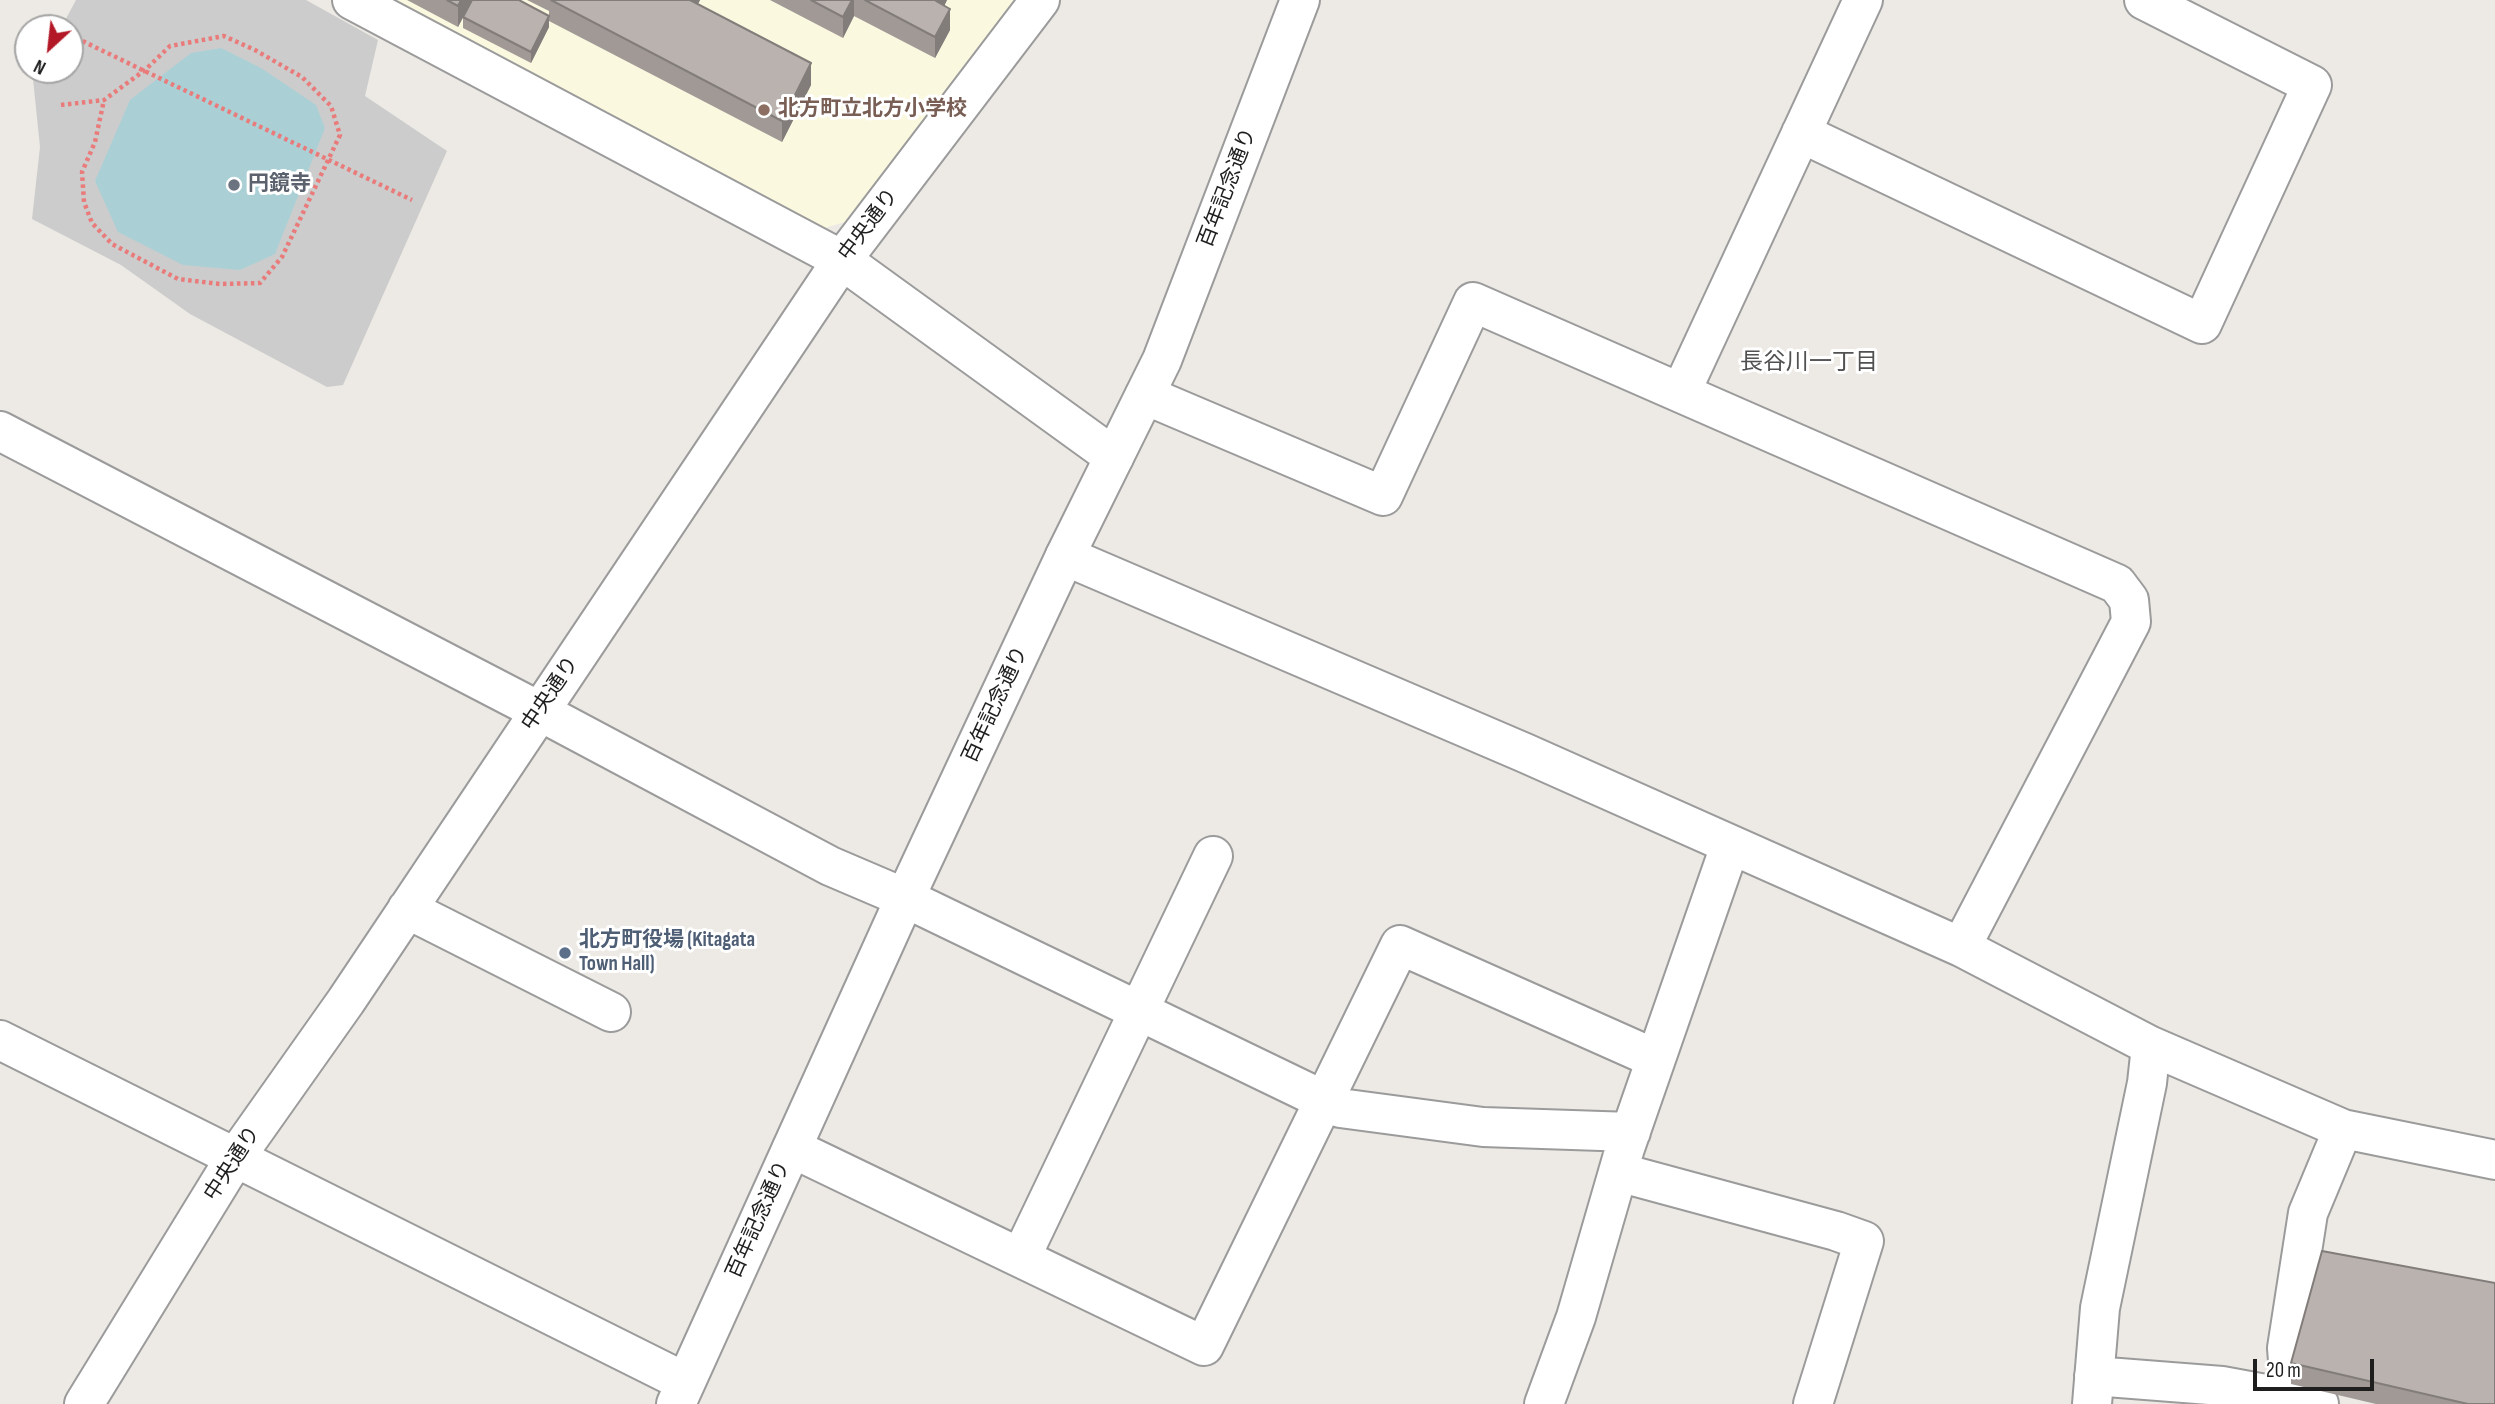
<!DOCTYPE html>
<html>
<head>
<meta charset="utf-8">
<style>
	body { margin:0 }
	#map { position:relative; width:2495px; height:1404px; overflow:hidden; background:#edeae5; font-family:"Sofia Sans Condensed",sans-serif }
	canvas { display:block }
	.north { position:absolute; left:14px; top:14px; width:70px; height:70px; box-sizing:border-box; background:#fff; border:2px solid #a5a5a5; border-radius:50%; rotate:207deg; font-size:19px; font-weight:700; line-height:28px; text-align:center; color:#1e1e1e }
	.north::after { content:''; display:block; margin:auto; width:24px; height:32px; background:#b31827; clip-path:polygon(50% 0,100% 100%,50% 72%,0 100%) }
	.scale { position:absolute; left:2253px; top:1359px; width:121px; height:32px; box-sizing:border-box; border:4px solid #1e1e1e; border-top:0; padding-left:9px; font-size:21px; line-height:24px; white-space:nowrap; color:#1e1e1e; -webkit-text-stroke:5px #fff; paint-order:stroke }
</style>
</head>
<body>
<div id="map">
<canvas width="2495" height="1404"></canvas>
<div class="north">N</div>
<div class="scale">20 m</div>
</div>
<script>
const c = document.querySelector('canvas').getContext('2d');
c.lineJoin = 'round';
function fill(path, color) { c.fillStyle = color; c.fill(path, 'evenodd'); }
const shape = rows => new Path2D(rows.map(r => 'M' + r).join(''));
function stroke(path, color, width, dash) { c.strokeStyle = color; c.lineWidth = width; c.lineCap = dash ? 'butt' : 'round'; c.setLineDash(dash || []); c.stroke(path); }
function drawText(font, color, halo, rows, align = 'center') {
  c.font = font + ' "Sofia Sans Condensed","Noto Sans JP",sans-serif'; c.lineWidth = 6; c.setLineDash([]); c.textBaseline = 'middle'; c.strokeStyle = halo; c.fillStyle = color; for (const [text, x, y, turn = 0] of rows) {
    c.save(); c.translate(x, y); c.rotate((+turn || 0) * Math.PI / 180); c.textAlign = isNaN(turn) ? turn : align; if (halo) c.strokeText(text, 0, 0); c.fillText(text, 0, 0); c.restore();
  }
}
fill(shape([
	[386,0,1014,0,855,219,821,229]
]), '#fbf8e0');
fill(shape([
	[76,0,306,0,378,40,365,96,447,151,343,385,327,387,190,314,121,265,32,219,40,147,33,79,38,70,70,70,70,28,61,28]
]), '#ccc');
fill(shape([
	[221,48,261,68,316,105,325,128,275,254,240,270,183,265,118,232,95,181,130,100,191,53]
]), '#aad0d6');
const minor = shape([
	[352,0,842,260,1114,457],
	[1801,133,2202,324,2312,85,2144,0],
	[1681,392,1863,0],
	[1145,395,1383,496,1473,302,2117,584,2129,600,2131,622,1961,947],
	[0,431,539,711,830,866,905,898,1340,1108,1483,1127,1631,1132],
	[1065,556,1525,753,1961,947,2151,1046,2343,1129,2495,1160],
	[407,909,611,1012],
	[0,1040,685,1382],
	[792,1148,1204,1346,1400,945,1656,1059],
	[1618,1172,1836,1231,1864,1241,1813,1404],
	[1021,1257,1213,856],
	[2094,1376,2222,1386,2319,1404],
	[2291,1399,2287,1348,2308,1213,2343,1129],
	[84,1404,235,1158,346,1001,842,260,1040,0],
	[1544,1404,1576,1317,1625,1148,1730,846],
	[2092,1404,2100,1308,2147,1083,2151,1046]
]);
const tertiary = shape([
	[676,1404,905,898,1065,556,1162,360,1300,0]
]);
stroke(minor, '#9b9b9b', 42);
stroke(tertiary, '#9b9b9b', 42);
stroke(shape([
	[45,23,56,28],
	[70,35,412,200],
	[61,105,104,100,145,70,170,46,224,36,255,50,302,77,331,106,340,135,282,257,260,283,220,284,178,279,112,244,92,223,84,202,82,172,95,142,104,100]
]), '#e97b7b', 4.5, [3.5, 3.5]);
stroke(minor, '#fff', 38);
stroke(tertiary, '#fff', 38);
fill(shape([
	[407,0,472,0,458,27],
	[527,0,700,0,698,4,811,85,782,142,549,21,549,27,531,63,463,28,463,17,549,16,549,11],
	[770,0,947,0,944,6,950,30,935,58,854,16,843,38],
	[2291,1363,2495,1404,2376,1404,2291,1384]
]), '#a09996');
fill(shape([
	[461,0,472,0,458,27,458,6],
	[689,0,700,0,689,21],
	[852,0,854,0,854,16,843,38,843,17],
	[936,0,947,0,936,23],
	[950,9,950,30,935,58,935,37],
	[549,16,549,27,531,63,531,52],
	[811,63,811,85,782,142,782,121]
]), '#827d7a');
const building = shape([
	[447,0,461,0,458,6,447,0],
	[472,0,519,0,549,16,531,52,463,17,472,0],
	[551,0,690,0,811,63,782,121,551,0],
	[811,0,852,0,843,17,811,0],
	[865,0,936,0,936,1,950,9,935,37,865,0],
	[2322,1251,2495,1283,2495,1404,2468,1404,2291,1363,2322,1251]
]);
fill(building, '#bab2ae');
stroke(building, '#827d7a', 2);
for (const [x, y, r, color] of [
	[764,110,7,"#8d6e63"],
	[234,185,7,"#6b7280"],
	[565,953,7,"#5c6f8a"]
]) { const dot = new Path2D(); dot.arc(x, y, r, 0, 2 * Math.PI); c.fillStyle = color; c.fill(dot); stroke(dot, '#fff', 2.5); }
drawText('bold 21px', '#785e54', '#fff', [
	["北方町立北方小学校",778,110]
], 'left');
drawText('bold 21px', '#5b616d', '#fff', [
	["円鏡寺",248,185]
], 'left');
drawText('21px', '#1e1e1e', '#fff', [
	["百年記念通り",1228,188,-69],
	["中央通り",869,225,-53],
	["中央通り",551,694,-56],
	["百年記念通り",996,705,-65],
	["中央通り",233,1164,-57],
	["百年記念通り",759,1220,-66]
]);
drawText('bold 21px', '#4e5e75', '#fff', [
	["北方町役場 (Kitagata",579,941],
	["Town Hall)",579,965]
], 'left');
drawText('23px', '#515151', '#fff', [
	["長谷川一丁目",1809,363]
]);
</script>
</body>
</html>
